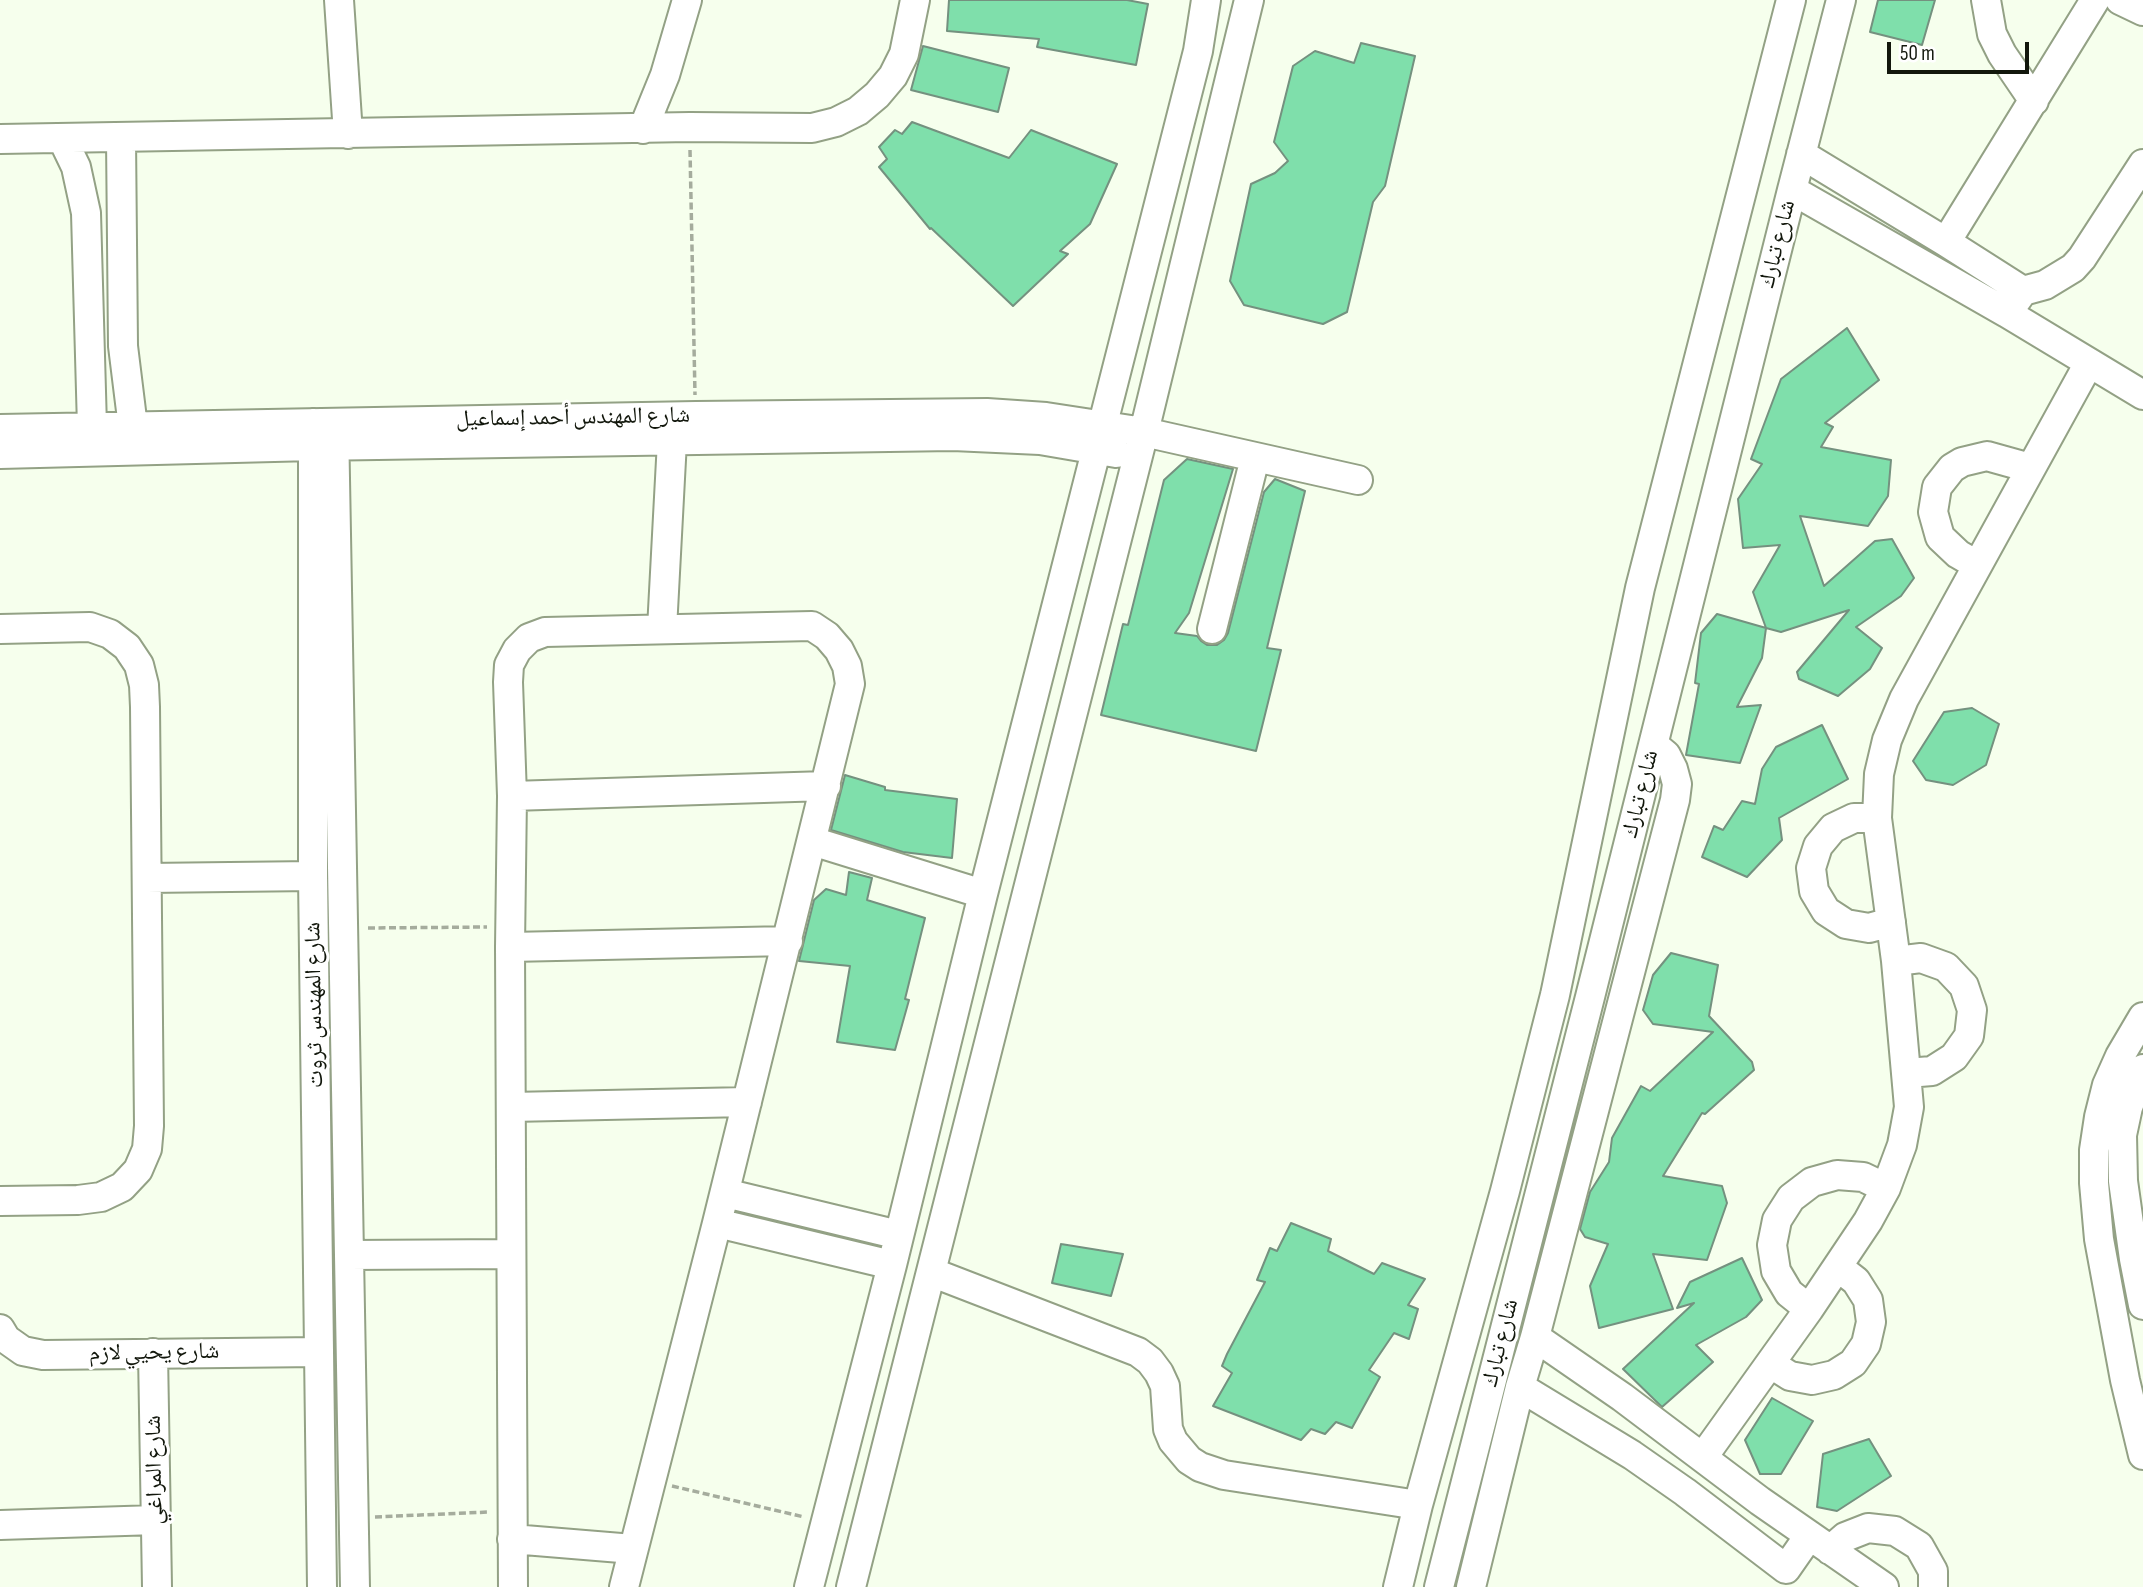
<!DOCTYPE html>
<html>
<head>
<meta charset="utf-8">
<style>
	body { margin:0 }
	#map { position:relative; width:2143px; height:1587px; overflow:hidden; background:#f6ffed; font-family:"Sofia Sans Condensed",sans-serif }
	canvas { display:block }
	.scale { position:absolute; left:1887px; top:42px; width:142px; height:32px; box-sizing:border-box; border:4px solid #12170c; border-top:0; padding-left:9px; font-size:21px; line-height:24px; white-space:nowrap; color:#12170c; -webkit-text-stroke:5px #fff; paint-order:stroke }
</style>
</head>
<body>
<div id="map">
<canvas width="2143" height="1587"></canvas>
<div class="scale">50 m</div>
</div>
<script>
const c = document.querySelector('canvas').getContext('2d');
c.lineJoin = 'round';
function fill(path, color) { c.fillStyle = color; c.fill(path, 'evenodd'); }
const shape = rows => new Path2D(rows.map(r => 'M' + r).join(''));
function stroke(path, color, width, dash) { c.strokeStyle = color; c.lineWidth = width; c.lineCap = dash ? 'butt' : 'round'; c.setLineDash(dash || []); c.stroke(path); }
function drawText(font, color, halo, rows, align = 'center') {
  c.font = font + ' "Sofia Sans Condensed","Noto Naskh Arabic",sans-serif'; c.lineWidth = 6; c.setLineDash([]); c.textBaseline = 'middle'; c.strokeStyle = halo; c.fillStyle = color; for (const [text, x, y, turn = 0] of rows) {
    c.save(); c.translate(x, y); c.rotate((+turn || 0) * Math.PI / 180); c.textAlign = isNaN(turn) ? turn : align; if (halo) c.strokeText(text, 0, 0); c.fillText(text, 0, 0); c.restore();
  }
}
const building = shape([
	[949,0,1127,0,1148,4,1136,65,1037,47,1039,39,947,31,949,0],
	[1878,0,1935,0,1922,45,1870,32,1878,0],
	[1361,43,1415,56,1385,186,1373,202,1347,312,1323,324,1244,305,1230,281,1251,184,1275,173,1288,161,1274,142,1293,66,1315,51,1354,63,1361,43],
	[923,46,1009,68,998,112,911,90,923,46],
	[912,122,1009,158,1031,130,1117,164,1090,224,1060,251,1068,254,1013,306,931,228,930,229,879,167,887,159,879,147,895,130,902,134,912,122],
	[1847,328,1879,380,1825,423,1833,427,1821,447,1891,460,1888,496,1868,526,1800,516,1824,586,1875,541,1892,539,1914,578,1901,596,1856,627,1882,648,1870,669,1838,696,1799,679,1797,672,1849,610,1781,632,1766,628,1753,592,1780,545,1743,548,1738,499,1762,464,1751,459,1781,379,1847,328],
	[1187,459,1233,469,1189,613,1175,633,1197,636,1201,641,1207,645,1217,645,1224,640,1228,633,1264,492,1275,479,1305,491,1267,648,1281,650,1256,751,1101,715,1123,624,1128,625,1164,480,1187,459],
	[1717,614,1766,628,1762,658,1737,707,1761,705,1740,763,1686,755,1699,684,1695,683,1701,633,1717,614],
	[1972,708,1999,724,1986,765,1953,785,1926,780,1913,761,1944,712,1972,708],
	[1822,725,1848,779,1779,818,1782,840,1747,877,1702,857,1714,826,1723,830,1742,801,1755,804,1762,769,1776,747,1822,725],
	[845,775,885,787,885,790,957,799,952,858,903,852,831,830,845,775],
	[849,872,872,878,867,900,925,918,905,999,909,1000,895,1050,837,1042,850,966,799,961,814,900,826,889,846,895,849,872],
	[1671,953,1718,965,1709,1016,1752,1062,1754,1070,1705,1114,1702,1113,1663,1176,1722,1186,1727,1203,1707,1260,1653,1254,1673,1309,1599,1328,1590,1286,1608,1244,1585,1237,1580,1229,1590,1192,1609,1162,1612,1138,1641,1086,1650,1091,1713,1032,1653,1024,1643,1010,1653,975,1671,953],
	[1291,1223,1331,1239,1328,1251,1374,1274,1382,1263,1425,1279,1408,1305,1418,1309,1409,1339,1394,1333,1369,1370,1380,1377,1352,1428,1336,1422,1325,1434,1311,1429,1301,1440,1213,1406,1232,1373,1222,1366,1227,1354,1265,1282,1257,1280,1270,1248,1277,1251,1291,1223],
	[1061,1244,1123,1254,1111,1296,1052,1283,1061,1244],
	[1742,1258,1762,1300,1746,1317,1696,1345,1713,1362,1662,1407,1623,1369,1694,1303,1677,1308,1690,1282,1742,1258],
	[1772,1398,1813,1421,1781,1474,1760,1474,1745,1440,1772,1398],
	[1869,1439,1891,1476,1837,1511,1817,1507,1823,1454,1869,1439]
]);
fill(building, '#7fdfab');
stroke(building, '#74917f', 2);
const minor = shape([
	[339,0,348,134],
	[1986,0,1992,34,2002,54,2034,101],
	[2120,0,2143,11],
	[643,129,665,75,687,0],
	[62,138,76,167,86,213,92,427],
	[121,138,123,346,133,427],
	[0,139,690,127,812,128,836,122,858,111,877,95,893,76,904,54,915,0],
	[1801,154,1946,242,2023,291],
	[1792,190,2007,313,2143,395],
	[1946,242,2095,0],
	[2013,305,2023,291,2045,285,2073,268,2082,258,2143,164],
	[313,423,313,876,322,1587],
	[334,423,355,1587],
	[0,429,696,416,987,413,1046,417,1144,432,1358,480],
	[0,454,313,446,953,436,1040,440,1116,453],
	[1977,565,1958,554,1940,537,1933,512,1937,487,1952,468,1962,462,1987,456,2030,468],
	[0,629,90,627,110,634,127,647,139,665,144,685,145,707,149,1126,147,1149,138,1170,122,1187,101,1197,78,1200,0,1201],
	[662,629,672,441],
	[1212,629,1255,458],
	[512,796,826,786],
	[1877,818,1854,818,1833,828,1818,846,1811,868,1814,891,1826,911,1846,924,1869,928,1891,922],
	[812,841,983,894],
	[147,878,313,876],
	[510,947,788,941],
	[1896,961,1921,958,1946,967,1964,986,1972,1010,1969,1036,1954,1057,1932,1071,1907,1073],
	[2143,1017,2120,1056,2107,1085,2099,1117,2094,1150,2094,1183,2099,1239,2125,1380,2143,1455],
	[2143,1069,2128,1107,2122,1135,2123,1181,2134,1259,2143,1305],
	[511,1107,747,1102],
	[725,1193,899,1235],
	[717,1223,892,1265],
	[349,1255,511,1254],
	[931,1272,1138,1352,1150,1361,1159,1373,1165,1386,1168,1429,1173,1441,1189,1460,1200,1467,1224,1475,1418,1505],
	[1809,1309,1789,1293,1776,1271,1772,1245,1777,1220,1791,1198,1812,1182,1837,1175,1863,1177,1886,1188],
	[0,1329,6,1339,23,1351,43,1355,319,1352],
	[1535,1337,1622,1397,1760,1501,1884,1587],
	[153,1353,157,1587],
	[1771,1364,1790,1376,1812,1380,1834,1375,1853,1363,1866,1344,1871,1322,1868,1300,1856,1281,1838,1267],
	[1520,1387,1632,1455,1685,1492,1786,1569,1809,1536],
	[1703,1457,1809,1309,1868,1221,1886,1188,1902,1145,1909,1107,1896,961,1877,818,1879,774,1887,740,1904,699,2089,363],
	[0,1525,156,1520],
	[512,1539,633,1549],
	[1830,1550,1845,1537,1868,1528,1895,1531,1919,1546,1933,1571,1933,1587],
	[513,1587,510,947,512,796,508,682,509,665,517,650,529,638,545,632,812,626,827,636,839,650,847,666,850,684,717,1223,624,1587],
	[809,1587,892,1265,983,894,1198,51,1206,0],
	[851,1587,1144,432,1249,0],
	[1398,1587,1418,1505,1505,1191,1555,995,1640,588,1791,0],
	[1439,1587,1590,997,1792,190,1841,0],
	[1471,1587,1520,1387,1535,1337,1675,800,1677,784,1673,769,1666,755,1654,745]
]);
stroke(minor, '#93a185', 32);
stroke(shape([
	[690,150,695,395],
	[368,928,487,927],
	[672,1486,804,1517],
	[375,1517,489,1512]
]), '#a5ac9d', 3.5, [7, 3.5]);
stroke(minor, '#fff', 28);
drawText('23px', '#12170c', '#fff', [
	["شارع تبارك",1778,244,-76],
	["شارع المهندس أحمد إسماعيل",573,418,-1],
	["شارع تبارك",1641,794,-76],
	["شارع المهندس ثروت",315,1005,-91],
	["شارع تبارك",1501,1343,-76],
	["شارع يحيي لازم",154,1353,-1],
	["شارع المراغي",155,1470,-91]
]);
</script>
</body>
</html>
